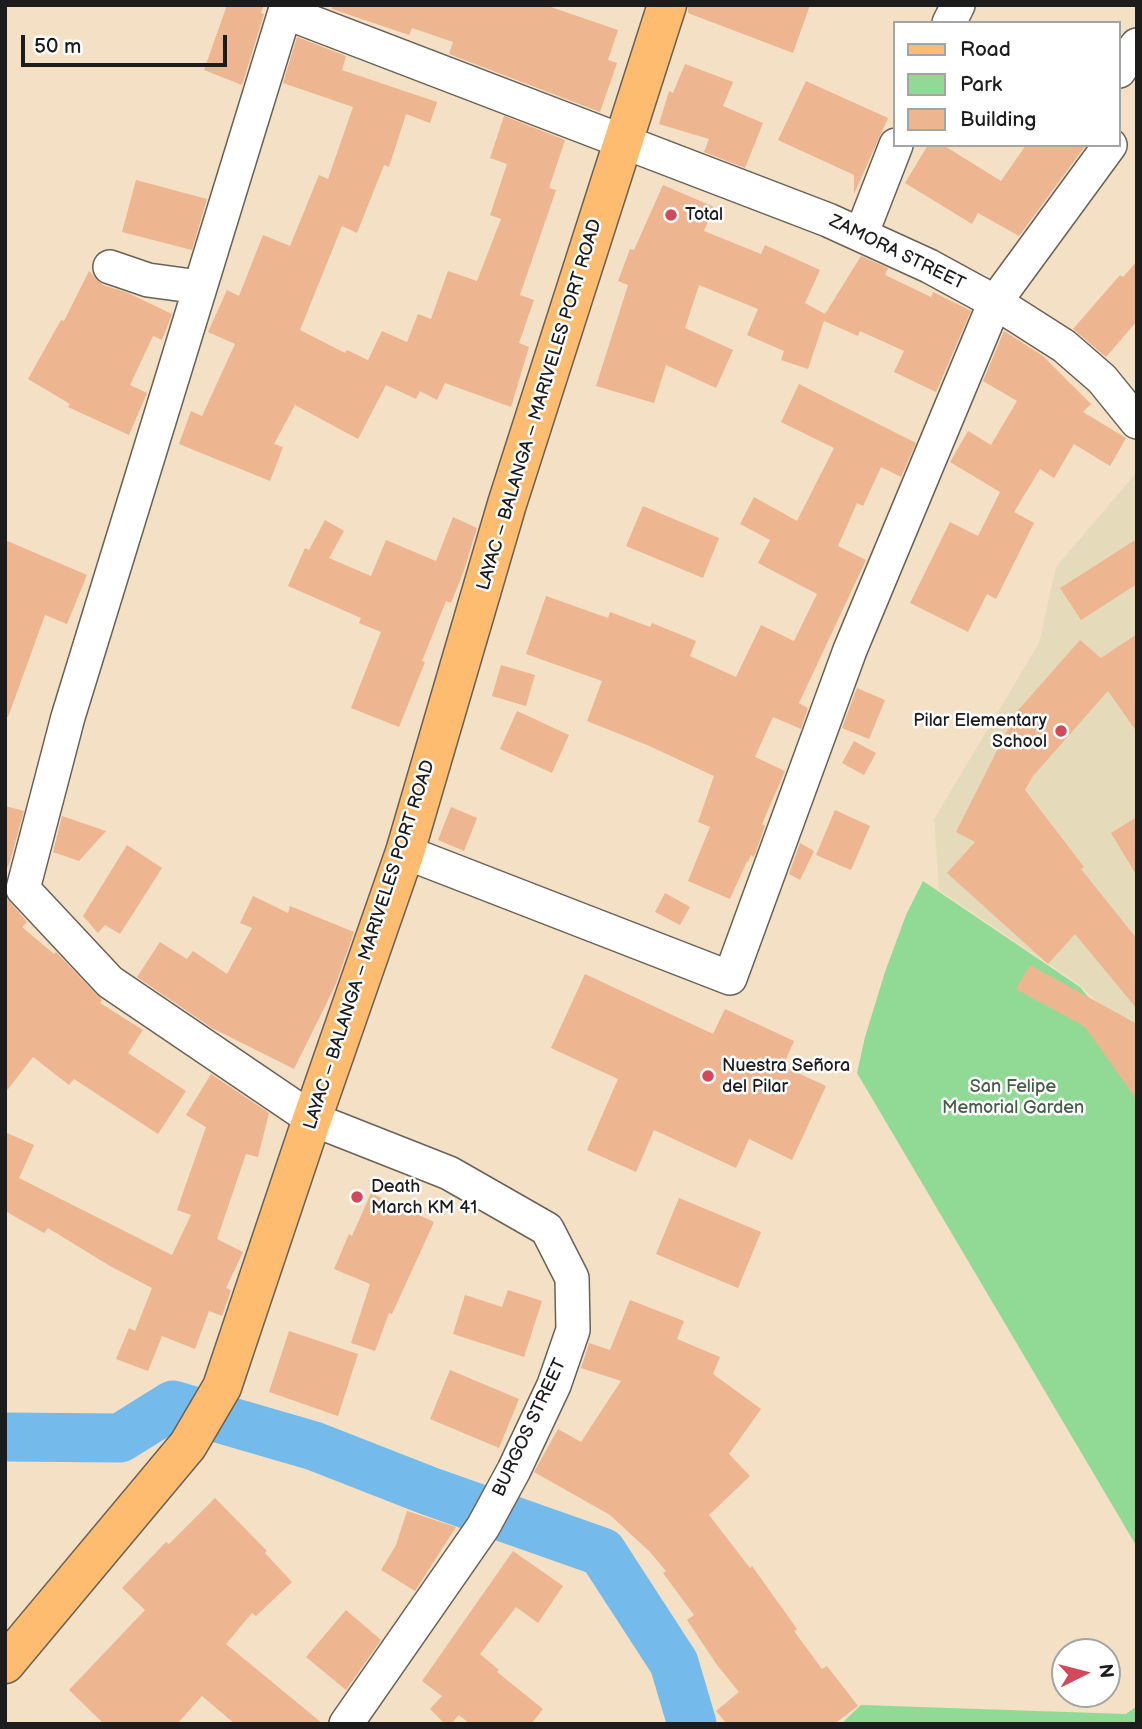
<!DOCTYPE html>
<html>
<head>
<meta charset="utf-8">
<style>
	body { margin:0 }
	#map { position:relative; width:1142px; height:1729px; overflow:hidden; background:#f4e0c5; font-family:"Balsamiq Sans",sans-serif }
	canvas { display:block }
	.frame { position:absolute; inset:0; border:7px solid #1c1c1c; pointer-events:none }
	.legend { position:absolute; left:893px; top:21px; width:228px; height:126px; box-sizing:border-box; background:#fff; border:2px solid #a4a4a4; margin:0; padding:9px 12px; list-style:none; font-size:21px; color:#1c1c1c }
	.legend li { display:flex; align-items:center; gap:14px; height:35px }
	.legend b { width:35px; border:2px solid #a4a4a4 }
	.north { position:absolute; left:1051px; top:1638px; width:70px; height:70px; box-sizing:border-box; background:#fff; border:2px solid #a4a4a4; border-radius:50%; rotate:84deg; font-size:19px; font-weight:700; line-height:28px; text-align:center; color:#1c1c1c }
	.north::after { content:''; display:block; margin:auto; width:24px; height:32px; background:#d1495b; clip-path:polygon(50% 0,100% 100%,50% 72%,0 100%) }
	.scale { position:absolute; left:21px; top:35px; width:206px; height:32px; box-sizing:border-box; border:4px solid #1c1c1c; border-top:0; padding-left:9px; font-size:21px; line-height:24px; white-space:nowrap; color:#1c1c1c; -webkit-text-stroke:5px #fff; paint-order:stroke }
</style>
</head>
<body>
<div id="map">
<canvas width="1142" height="1729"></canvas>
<div class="frame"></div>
<ul class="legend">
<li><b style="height:9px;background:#fdbc70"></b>Road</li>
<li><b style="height:19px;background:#91da95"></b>Park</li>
<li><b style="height:19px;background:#edb590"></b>Building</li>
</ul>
<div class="north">N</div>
<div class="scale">50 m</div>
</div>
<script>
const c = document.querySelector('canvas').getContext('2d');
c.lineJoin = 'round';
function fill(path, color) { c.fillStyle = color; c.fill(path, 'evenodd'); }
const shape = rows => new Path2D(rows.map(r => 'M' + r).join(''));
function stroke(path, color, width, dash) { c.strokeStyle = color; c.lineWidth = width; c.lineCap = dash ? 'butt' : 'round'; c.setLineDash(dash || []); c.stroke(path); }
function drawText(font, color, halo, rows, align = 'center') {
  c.font = font + ' "Balsamiq Sans",sans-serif'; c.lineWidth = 5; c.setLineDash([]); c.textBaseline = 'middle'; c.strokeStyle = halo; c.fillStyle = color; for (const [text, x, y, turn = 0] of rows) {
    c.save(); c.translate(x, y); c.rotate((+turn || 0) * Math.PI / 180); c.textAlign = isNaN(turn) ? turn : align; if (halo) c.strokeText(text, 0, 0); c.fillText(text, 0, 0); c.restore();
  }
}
fill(shape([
	[1137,472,1137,1041,1081,986,939,890,934,819,1039,643,1056,567]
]), '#e5dbba');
fill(shape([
	[923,881,1080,987,1137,1057,1137,1547,857,1073,865,1037,885,972,906,915],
	[861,1705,1126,1714,1137,1706,1137,1724,841,1724]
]), '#91da95');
stroke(shape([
	[5,1437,120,1438,173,1405,314,1446,429,1491,602,1552,674,1663,692,1724]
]), '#74bbec', 49);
fill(shape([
	[227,5,264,5,261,13,264,14,242,85,204,70],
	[332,5,545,5,618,30,608,60,617,63,600,112,449,54,453,42,412,28,409,35,332,9],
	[688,5,810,5,793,53,688,13],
	[297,37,346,56,342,70,437,102,430,123,406,114,389,167,384,165,357,233,342,226,300,330,345,353,347,350,368,360,382,331,407,342,418,314,431,319,448,271,477,281,501,219,490,215,507,164,490,158,504,116,565,140,549,188,556,190,520,295,534,300,519,343,529,347,511,407,445,383,437,400,420,391,416,399,386,385,358,439,295,405,274,444,283,447,270,481,179,444,191,411,202,416,235,344,208,332,227,290,239,296,263,235,290,246,319,175,328,179,353,107,283,83],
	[685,64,733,82,723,106,763,123,745,168,704,152,709,139,659,124,669,91,673,93],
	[806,81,888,118,854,194,854,175,778,140],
	[928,145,943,145,1001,181,1026,145,1086,145,1019,236,978,213,972,224,905,183],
	[136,180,207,199,192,250,122,232],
	[663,185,714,207,704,231,761,254,765,245,820,270,805,303,825,314,861,256,888,268,885,275,931,297,933,292,971,311,936,392,894,372,904,351,860,331,858,336,824,321,808,369,781,360,784,351,747,335,758,309,699,285,685,328,733,350,716,388,666,365,654,403,596,386,628,285,618,281,630,249,634,250],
	[1137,261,1137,321,1106,357,1073,329,1120,275,1123,277],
	[89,271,103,285,128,293,172,314,162,340,153,336,130,385,147,393,129,435,68,407,70,404,28,379,61,320,64,321],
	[1004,331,1043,356,1091,404,1083,412,1126,438,1110,466,1074,444,1054,478,1040,469,1014,512,1034,523,996,599,987,594,968,632,910,603,950,522,978,536,1000,492,950,462,968,431,991,445,1017,401,983,381],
	[799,384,916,443,901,477,881,467,863,506,857,503,838,546,866,560,799,703,808,708,801,729,773,717,755,757,785,771,762,824,765,826,754,857,751,855,748,862,747,861,730,899,688,881,710,827,698,822,714,776,647,745,587,721,602,681,526,654,546,596,608,618,610,612,650,627,652,623,696,641,690,656,736,677,761,625,794,641,817,594,758,563,770,540,740,524,754,497,797,521,834,448,781,422],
	[643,506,719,538,703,578,626,546],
	[453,517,477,528,463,573,451,603,446,601,422,661,425,662,399,727,351,708,381,632,359,623,361,618,288,586,305,548,309,550,325,520,344,531,329,558,371,576,386,540,436,561],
	[1137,539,1137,584,1081,620,1060,588],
	[5,540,87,575,67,624,45,615,8,717,5,716],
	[1137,634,1137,732,1108,691,1033,776,1025,790,1084,867,1081,869,1137,939,1137,1009,1075,934,1048,964,947,873,975,842,956,832,1009,727,1006,724,1080,640,1101,658],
	[501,665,535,675,526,706,492,696],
	[857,688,885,700,869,739,842,728],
	[517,711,569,735,552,773,500,749],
	[854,741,876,753,864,775,842,763],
	[5,806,24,811,9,865,5,870],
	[451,807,477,818,464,851,438,840],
	[835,810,870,826,851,870,816,855],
	[62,816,106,831,79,861,53,852],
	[1137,817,1137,876,1111,833],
	[800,843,814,851,800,880,789,874],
	[127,845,162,868,120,934,105,925,98,933,83,916],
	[665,893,690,907,680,925,655,912],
	[5,896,27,922,22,927,54,954,56,952,102,1000,100,1003,143,1030,128,1053,186,1091,158,1134,74,1079,69,1085,33,1057,5,1093],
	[253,896,288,913,290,906,354,932,335,986,294,1069,212,1028,137,977,160,942,187,959,193,951,227,974,252,928,240,923],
	[1030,965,1137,1024,1137,1100,1085,1027,1016,989],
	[585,974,713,1034,725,1009,794,1041,783,1066,826,1086,792,1160,749,1139,736,1168,654,1130,636,1172,587,1150,618,1079,551,1048],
	[211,1074,269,1113,258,1157,246,1154,217,1239,243,1252,226,1288,231,1290,222,1316,209,1311,195,1349,162,1336,148,1371,116,1359,129,1328,135,1331,152,1288,110,1266,48,1228,44,1233,5,1211,5,1132,34,1145,19,1178,172,1255,191,1215,177,1210,206,1127,186,1115],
	[371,1193,434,1222,392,1314,389,1313,375,1351,351,1343,370,1284,334,1269,349,1234,352,1236],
	[679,1198,761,1232,738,1288,656,1254],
	[508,1290,542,1301,524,1357,453,1334,465,1295,502,1307],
	[630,1300,684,1321,677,1339,720,1357,713,1374,761,1409,729,1454,750,1476,709,1515,750,1568,752,1566,797,1629,794,1631,822,1669,827,1666,858,1706,834,1724,727,1724,716,1711,739,1692,717,1665,687,1620,694,1615,663,1573,666,1571,649,1551,610,1515,534,1472,558,1429,581,1442,621,1381,581,1368,589,1343,610,1350],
	[289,1331,358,1354,338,1416,269,1392],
	[450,1370,519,1399,499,1448,430,1419],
	[215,1498,267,1551,265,1553,292,1582,256,1616,252,1613,226,1644,323,1724,235,1724,202,1696,177,1724,104,1724,69,1690,145,1610,122,1588,166,1542,169,1544],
	[407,1511,456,1527,415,1591,381,1570,396,1545],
	[513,1551,563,1586,538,1623,516,1607,480,1654,499,1670,497,1672,543,1709,531,1724,470,1724,459,1715,451,1724,445,1724,430,1709,442,1696,422,1681],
	[346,1610,381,1640,346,1690,306,1657]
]), '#edb590');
const minor = shape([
	[287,5,68,717,23,889,110,982,312,1119,449,1173,547,1229,572,1278,573,1330,554,1385,514,1470,483,1527,346,1724],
	[285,12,828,220,929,266,995,302,1064,346,1102,379,1137,422],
	[949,23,958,5],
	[1119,71,1137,45],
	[861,235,896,145],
	[110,267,148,280,199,287],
	[405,852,730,978,850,650,995,302,1110,145]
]);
const major = shape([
	[5,1664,188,1445,222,1387,312,1119,405,852,507,504,667,5]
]);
stroke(minor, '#686157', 36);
stroke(major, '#686157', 41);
stroke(minor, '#fff', 33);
stroke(major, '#fdbc70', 38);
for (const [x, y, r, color] of [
	[671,215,7,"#d1495b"],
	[1061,731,7,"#d1495b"],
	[708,1076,7,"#d1495b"],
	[357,1197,7,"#d1495b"]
]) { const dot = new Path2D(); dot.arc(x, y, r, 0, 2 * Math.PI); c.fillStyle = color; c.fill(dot); stroke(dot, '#fff', 2.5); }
drawText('18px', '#1c1c1c', '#fff', [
	["Total",685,215],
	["Pilar Elementary",1047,721,"right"],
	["School",1047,742,"right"],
	["Nuestra Señora",722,1066],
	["del Pilar",722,1087],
	["Death",371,1187],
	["March KM 41",371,1208]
], 'left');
drawText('18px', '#1c1c1c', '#fff', [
	["ZAMORA STREET",897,253,26],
	["LAYAC – BALANGA – MARIVELES PORT ROAD",540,405,-73],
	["LAYAC – BALANGA – MARIVELES PORT ROAD",370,945,-72],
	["BURGOS STREET",530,1428,-65]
]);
drawText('18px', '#455e46', '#fff', [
	["San Felipe",1013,1087],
	["Memorial Garden",1013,1108]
]);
</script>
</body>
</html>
